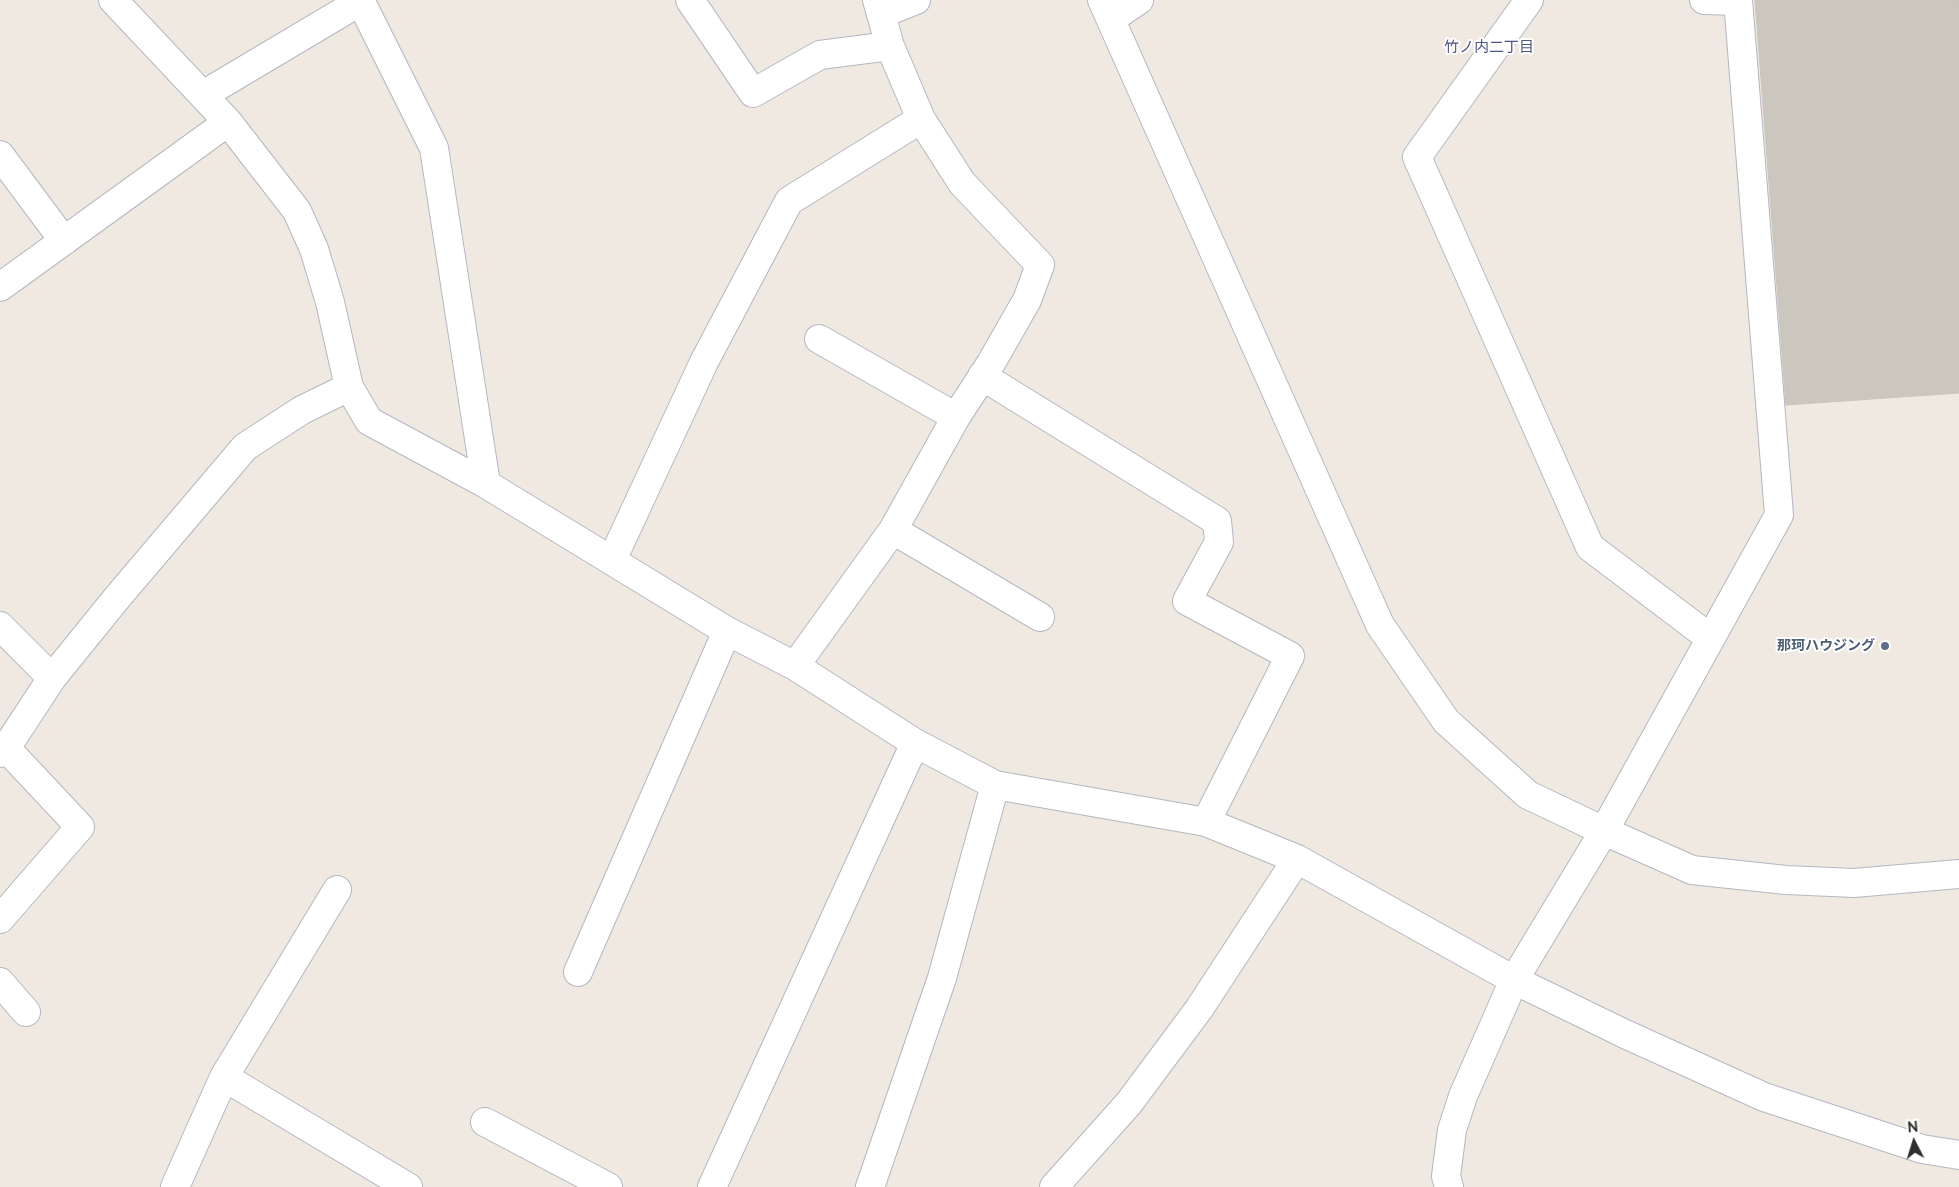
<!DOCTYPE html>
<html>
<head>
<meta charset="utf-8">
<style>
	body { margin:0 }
	#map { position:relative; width:1959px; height:1187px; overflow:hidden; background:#efe9e1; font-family:Raleway,sans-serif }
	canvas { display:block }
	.north { position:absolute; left:1889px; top:1117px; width:50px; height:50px; -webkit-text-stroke:4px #fff; paint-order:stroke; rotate:355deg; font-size:14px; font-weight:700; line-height:20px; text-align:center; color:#2e2e2e }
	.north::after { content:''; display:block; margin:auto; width:18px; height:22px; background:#2e2e2e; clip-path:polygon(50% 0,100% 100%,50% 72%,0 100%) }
</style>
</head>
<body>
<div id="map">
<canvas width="1959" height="1187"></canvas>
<div class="north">N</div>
</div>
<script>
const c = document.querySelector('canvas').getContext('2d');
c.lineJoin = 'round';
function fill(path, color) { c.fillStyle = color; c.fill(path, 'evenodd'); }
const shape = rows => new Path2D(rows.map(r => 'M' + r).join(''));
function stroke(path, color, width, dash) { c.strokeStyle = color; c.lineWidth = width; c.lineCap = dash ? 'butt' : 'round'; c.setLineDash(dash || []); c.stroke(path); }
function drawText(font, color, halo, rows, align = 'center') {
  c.font = font + ' Raleway,"Noto Sans JP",sans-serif'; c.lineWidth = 4; c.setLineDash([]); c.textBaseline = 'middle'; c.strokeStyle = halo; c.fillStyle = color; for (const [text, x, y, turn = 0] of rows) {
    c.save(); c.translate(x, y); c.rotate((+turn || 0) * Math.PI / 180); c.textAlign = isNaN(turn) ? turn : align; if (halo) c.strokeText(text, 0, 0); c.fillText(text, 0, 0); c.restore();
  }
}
const building = shape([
	[1755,0,1959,0,1959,393,1786,405,1755,0]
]);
fill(building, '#cbc7bf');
stroke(building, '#cbc5ba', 1);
const minor = shape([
	[113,0,228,122,297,211,314,249,330,302,349,387],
	[360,0,434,148,486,484],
	[690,0,753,93,820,55,890,46],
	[1102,0,1380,625,1446,721,1528,795,1604,831,1692,870,1786,880,1854,883,1959,874],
	[1529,0,1417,157,1590,547,1710,638],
	[1704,0,1738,1],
	[881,14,916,0],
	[1111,19,1139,0],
	[203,95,361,1],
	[0,155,64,241],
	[0,287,228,122],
	[819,339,956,417],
	[982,376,1217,521,1219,542,1187,601,1290,656,1206,822],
	[893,530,1040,617],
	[612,560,704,362,789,201,921,119],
	[0,626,52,678],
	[795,666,893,530,956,417,991,363,1027,300,1040,265,962,183,921,119,890,46,877,0],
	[0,753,6,748,52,678,116,599,245,447,302,410,349,387,369,421,486,484,727,631,795,666,915,743,995,785,1206,822,1297,859,1514,980,1625,1034,1764,1097,1922,1149,1959,1155],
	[0,919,80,827,6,748],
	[578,972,727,631],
	[0,982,26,1012],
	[224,1077,337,890],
	[485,1122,608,1187],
	[175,1187,224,1077,408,1187],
	[712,1187,915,743],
	[870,1187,942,978,995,785],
	[1054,1187,1129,1103,1199,1009,1297,859],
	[1449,1187,1446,1176,1452,1130,1463,1096,1514,980,1604,831,1779,515,1738,0]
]);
stroke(minor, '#b4b7c1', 30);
stroke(minor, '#fff', 28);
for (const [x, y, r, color] of [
	[1885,646,5,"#5c6f8a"]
]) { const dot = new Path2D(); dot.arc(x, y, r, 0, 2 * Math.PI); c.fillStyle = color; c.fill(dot); stroke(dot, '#fff', 2); }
drawText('bold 14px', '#4e5e75', '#fff', [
	["那珂ハウジング",1875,646]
], 'right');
drawText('15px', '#4d5680', '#fff', [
	["竹ノ内二丁目",1489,47]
]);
</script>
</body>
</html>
